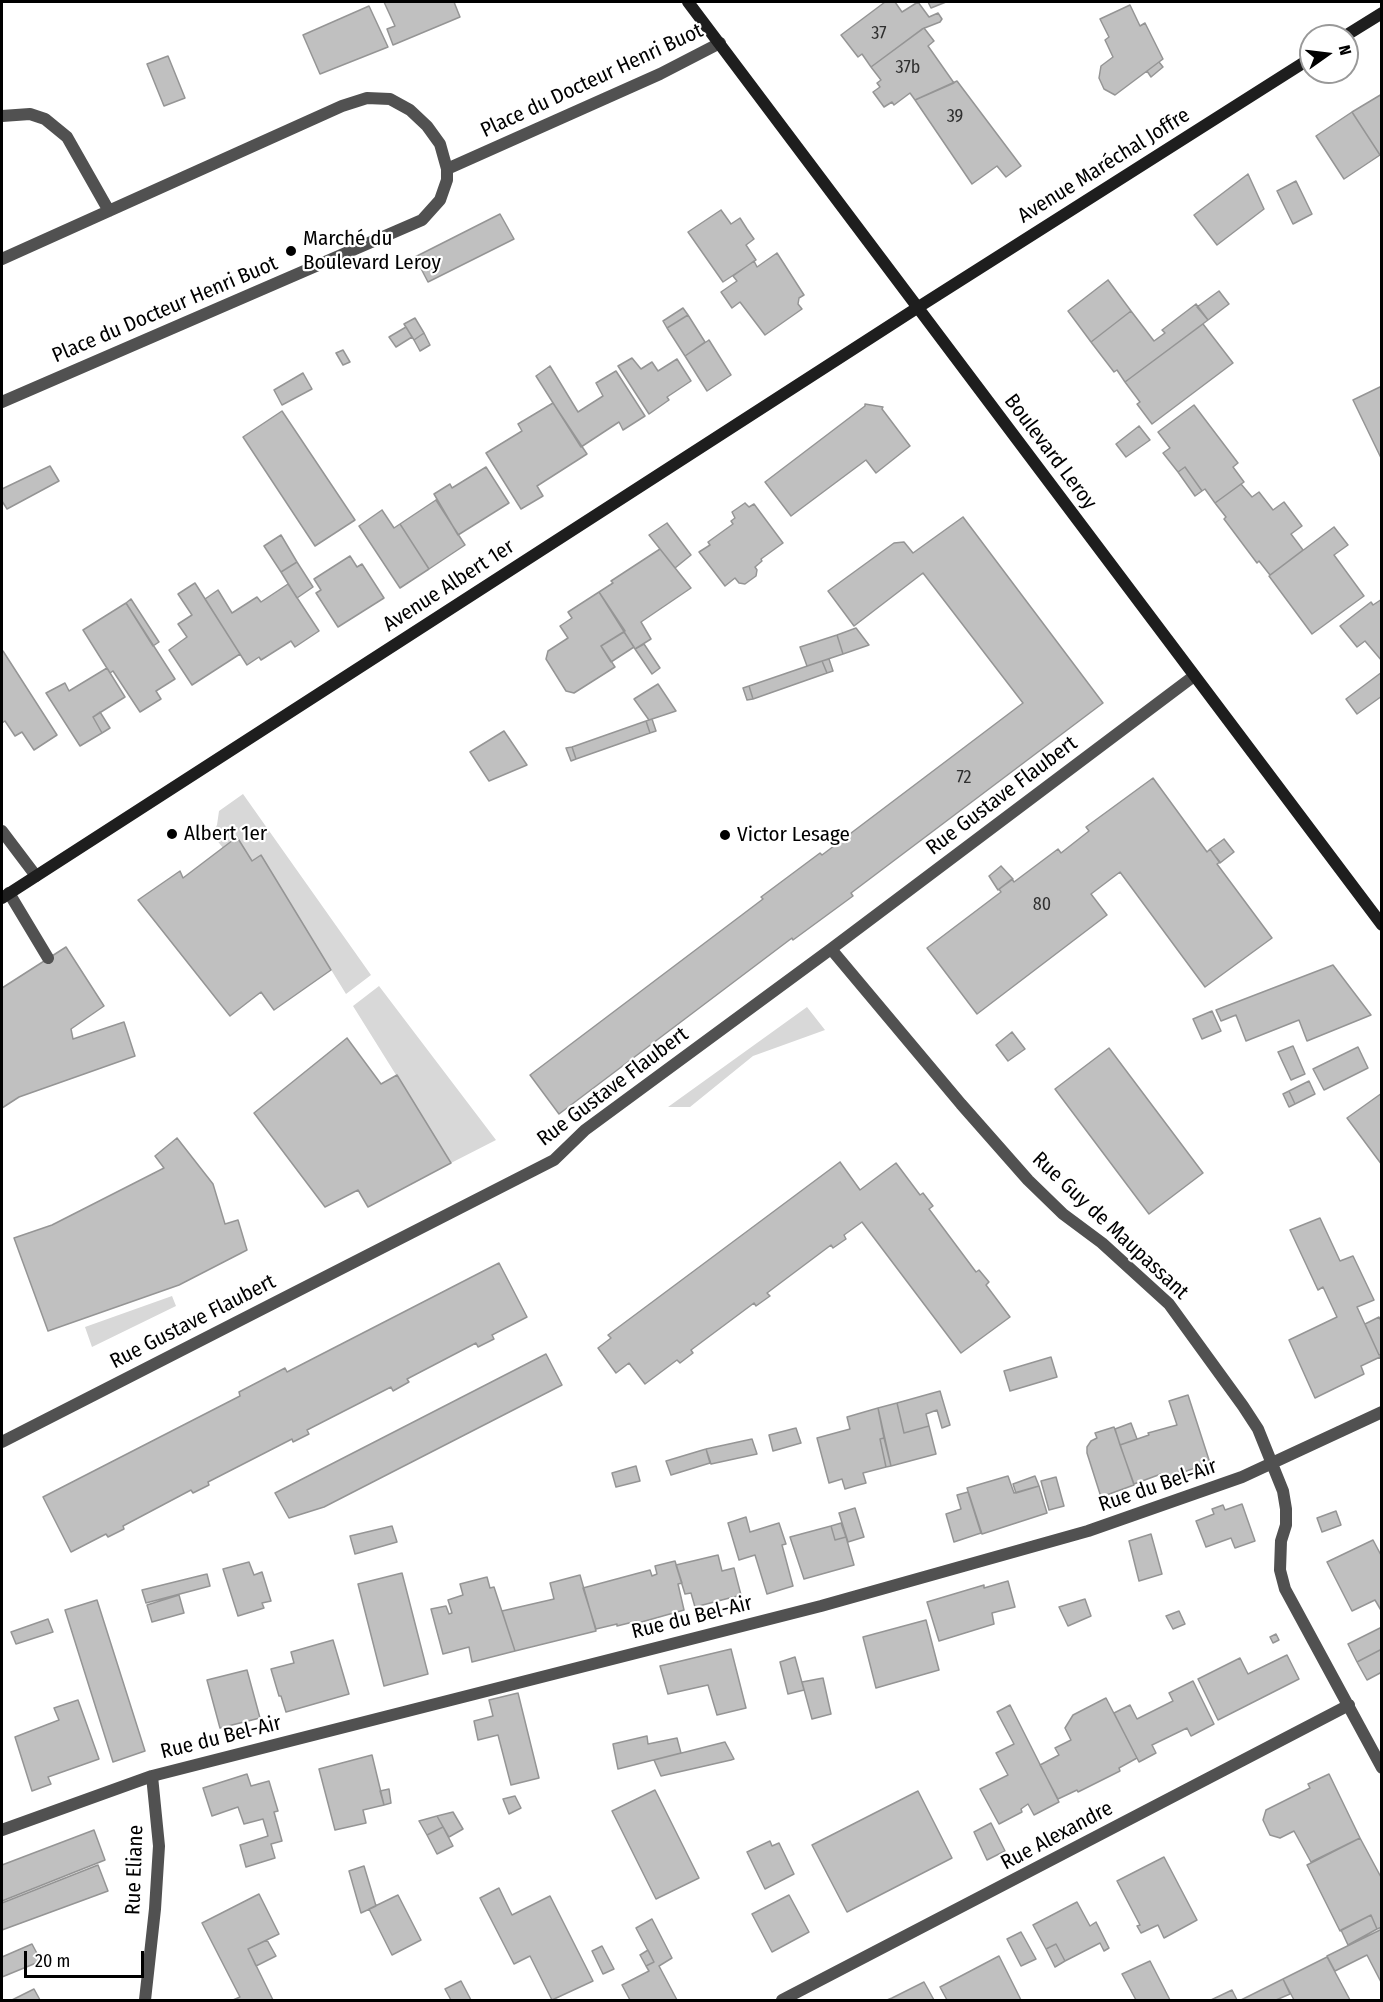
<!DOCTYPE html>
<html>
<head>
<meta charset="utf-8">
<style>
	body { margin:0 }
	#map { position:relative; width:1383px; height:2002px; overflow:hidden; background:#fff; font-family:"Fira Sans Condensed",sans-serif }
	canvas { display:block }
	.frame { position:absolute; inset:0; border:3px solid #000; pointer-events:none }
	.north { position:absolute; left:1299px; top:24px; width:60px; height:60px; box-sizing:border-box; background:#fff; border:2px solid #999; border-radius:50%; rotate:76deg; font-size:16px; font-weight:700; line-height:24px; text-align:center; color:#000 }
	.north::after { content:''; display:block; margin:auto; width:21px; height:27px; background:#000; clip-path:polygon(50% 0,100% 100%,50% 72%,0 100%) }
	.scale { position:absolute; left:24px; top:1951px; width:120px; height:27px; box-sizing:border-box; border:3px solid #000; border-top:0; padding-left:8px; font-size:18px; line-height:21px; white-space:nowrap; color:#000; -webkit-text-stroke:4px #fff; paint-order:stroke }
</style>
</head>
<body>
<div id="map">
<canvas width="1383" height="2002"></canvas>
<div class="frame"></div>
<div class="north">N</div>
<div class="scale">20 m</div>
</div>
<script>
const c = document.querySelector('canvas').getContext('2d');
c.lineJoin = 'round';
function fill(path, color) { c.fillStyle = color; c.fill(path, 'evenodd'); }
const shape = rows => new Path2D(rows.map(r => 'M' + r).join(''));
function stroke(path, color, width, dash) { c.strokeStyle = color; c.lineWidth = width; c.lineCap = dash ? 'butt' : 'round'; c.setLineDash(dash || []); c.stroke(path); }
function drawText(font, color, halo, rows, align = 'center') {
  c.font = font + ' "Fira Sans Condensed",sans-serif'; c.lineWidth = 4.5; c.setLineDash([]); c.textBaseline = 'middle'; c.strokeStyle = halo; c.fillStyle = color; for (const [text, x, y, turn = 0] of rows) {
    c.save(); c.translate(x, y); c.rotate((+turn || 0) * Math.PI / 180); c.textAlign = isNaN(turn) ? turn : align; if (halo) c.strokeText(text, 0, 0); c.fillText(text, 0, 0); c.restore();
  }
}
fill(shape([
	[243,794,371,975,346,994,261,856,252,861,237,837,223,848,212,834,217,825,219,811],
	[379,986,496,1140,451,1163,353,1006],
	[807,1007,825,1030,753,1056,690,1107,668,1107],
	[172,1296,176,1306,92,1347,85,1327]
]), '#d8d8d8');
const building = shape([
	[384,2,454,2,460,17,393,45,387,29,395,26,384,2],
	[885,2,895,2,902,12,918,2,929,17,938,13,942,19,940,22,922,29,871,67,862,54,858,57,841,35,885,2],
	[928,2,946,2,931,8,928,2],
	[1130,5,1140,26,1145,23,1163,59,1115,95,1104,89,1099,78,1101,66,1113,57,1105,40,1109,37,1100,19,1130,5],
	[369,6,388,47,320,74,303,35,369,6],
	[924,28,934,41,928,46,954,83,915,100,910,93,894,105,892,102,884,107,873,92,880,87,877,83,881,80,871,67,924,28],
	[168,56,185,98,164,106,147,64,168,56],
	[1159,62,1163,67,1151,77,1147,71,1159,62],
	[957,81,1021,166,1006,177,997,166,972,184,915,100,957,81],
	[1382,94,1382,155,1380,155,1352,112,1382,94],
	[1352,112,1380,155,1344,179,1316,136,1352,112],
	[1248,174,1264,209,1217,245,1194,215,1248,174],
	[1296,181,1312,214,1293,224,1277,191,1296,181],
	[721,210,731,224,740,218,747,229,754,239,746,245,756,260,723,282,688,232,721,210],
	[500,214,514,239,428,282,415,257,500,214],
	[777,253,804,295,799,298,798,304,802,309,765,335,740,302,732,308,721,292,737,281,733,276,754,261,757,267,777,253],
	[1108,280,1131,311,1091,342,1068,311,1108,280],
	[1219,291,1229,304,1208,320,1197,307,1219,291],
	[1196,304,1208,320,1125,382,1117,370,1114,372,1091,342,1131,311,1154,341,1165,333,1162,330,1196,304],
	[683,308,688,315,667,328,663,321,683,308],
	[688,315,705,342,685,356,667,328,688,315],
	[415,318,424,333,414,340,404,324,415,318],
	[1203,324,1233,363,1152,424,1137,404,1140,402,1125,382,1203,324],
	[406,327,412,337,396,347,389,337,406,327],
	[424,333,430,345,420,351,414,340,424,333],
	[709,340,731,375,707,391,685,356,709,340],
	[343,350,350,362,343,365,336,353,343,350],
	[632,358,641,369,652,362,658,371,677,359,691,381,667,397,669,400,649,414,618,366,632,358],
	[550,366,578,412,603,396,596,383,616,371,645,416,623,430,619,422,581,447,536,376,550,366],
	[303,373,312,389,282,405,274,390,303,373],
	[1382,386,1382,460,1353,400,1382,386],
	[553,403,587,454,537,486,543,496,521,509,486,453,522,431,518,424,553,403],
	[865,404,883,407,882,409,910,446,876,473,866,460,791,516,765,482,865,406,865,404],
	[1194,405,1238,463,1233,467,1244,482,1215,503,1205,489,1202,491,1185,467,1178,472,1163,453,1170,448,1158,432,1194,405],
	[282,411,355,520,315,546,243,437,282,411],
	[1139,426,1150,440,1126,457,1116,444,1139,426],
	[50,466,59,481,7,509,2,501,2,489,50,466],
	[486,467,509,503,458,535,434,494,450,484,452,488,486,467],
	[1185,467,1202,491,1195,496,1178,472,1185,467],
	[1241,484,1252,497,1259,492,1273,510,1284,502,1302,526,1291,534,1303,550,1270,575,1259,561,1257,563,1224,519,1226,517,1215,503,1241,484],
	[436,500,465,545,429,569,400,524,436,500],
	[745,503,749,507,754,504,783,543,761,559,762,561,755,567,757,570,756,576,745,584,739,583,735,578,725,586,699,552,710,545,708,542,733,524,731,521,735,518,732,512,745,503],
	[382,510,394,528,400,524,429,569,400,588,359,526,382,510],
	[963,517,1103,703,851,893,853,896,793,940,792,938,559,1114,530,1075,763,899,761,897,820,853,822,855,1023,703,923,573,854,626,828,591,894,543,904,542,913,553,963,517],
	[667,523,691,555,675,568,649,535,667,523],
	[1334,527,1348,545,1334,555,1364,596,1312,634,1269,576,1334,527],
	[281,535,297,562,281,572,264,546,281,535],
	[660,549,691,588,641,622,651,639,635,649,599,592,613,583,611,581,660,549],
	[350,556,357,567,362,564,384,598,338,627,316,593,321,590,314,579,350,556],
	[297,562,313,587,297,598,281,572,297,562],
	[195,583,240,654,192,685,169,650,187,637,178,624,192,615,178,594,195,583],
	[288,584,319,631,295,647,291,641,261,660,259,657,247,665,205,599,218,590,232,613,257,597,261,602,288,584],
	[599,592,625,631,601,646,615,667,574,693,566,691,546,659,548,651,568,638,560,626,572,618,568,612,599,592],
	[131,599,159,642,153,646,126,603,131,599],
	[1382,599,1382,661,1365,641,1357,647,1340,626,1371,602,1373,605,1382,599],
	[126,603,175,679,156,691,161,699,140,712,113,671,110,673,83,630,126,603],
	[856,628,869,645,843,654,837,635,856,628],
	[624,632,634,647,611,662,601,646,624,632],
	[837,635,843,654,807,666,800,647,837,635],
	[644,644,660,668,652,674,635,649,644,644],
	[3,651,57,735,34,750,22,732,15,736,5,721,2,723,2,652,3,651],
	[829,659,833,671,827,673,822,661,829,659],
	[822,661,827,673,753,699,749,686,822,661],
	[107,668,125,697,93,717,102,733,80,746,46,693,65,683,69,691,107,668],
	[1382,672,1382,696,1357,714,1346,699,1382,672],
	[658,684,676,711,649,720,634,699,658,684],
	[749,686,753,699,747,700,743,688,749,686],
	[100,712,110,728,102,733,93,717,100,712],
	[652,719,656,731,650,733,646,721,652,719],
	[646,721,650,733,576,759,572,747,646,721],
	[504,731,527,765,489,781,470,752,504,731],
	[572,747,576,759,571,761,566,748,572,747],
	[1153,778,1207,852,1210,849,1215,856,1220,862,1217,864,1272,938,1205,987,1120,872,1091,894,1107,915,977,1014,927,948,1001,892,999,889,1012,879,1014,882,1058,849,1061,853,1089,831,1086,827,1153,778],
	[237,837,252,861,261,855,331,970,274,1010,261,992,230,1016,138,900,180,871,183,878,237,837],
	[1224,839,1234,852,1220,863,1210,849,1224,839],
	[1001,866,1013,879,998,890,989,876,1001,866],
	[66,947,104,1006,71,1029,73,1039,124,1022,135,1056,19,1097,2,1108,2,988,66,947],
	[1333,965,1371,1015,1307,1041,1299,1020,1246,1041,1236,1015,1221,1021,1216,1010,1333,965],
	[1212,1011,1221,1031,1202,1039,1193,1019,1212,1011],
	[1012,1032,1025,1049,1008,1061,996,1045,1012,1032],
	[347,1038,381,1084,397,1075,451,1163,368,1207,358,1190,325,1207,254,1113,347,1038],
	[1293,1046,1305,1074,1291,1080,1278,1052,1293,1046],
	[1358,1047,1368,1068,1324,1090,1313,1069,1358,1047],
	[1109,1048,1203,1173,1149,1214,1055,1089,1109,1048],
	[1309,1081,1315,1094,1295,1104,1289,1091,1309,1081],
	[1289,1091,1295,1104,1289,1107,1283,1094,1289,1091],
	[1382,1093,1382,1165,1347,1118,1382,1093],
	[177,1138,213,1184,225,1224,238,1220,247,1250,179,1285,48,1331,14,1238,52,1225,164,1168,155,1156,177,1138],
	[840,1162,860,1190,896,1163,920,1195,923,1193,933,1206,929,1209,976,1272,979,1270,989,1282,986,1285,1010,1317,961,1353,862,1222,844,1235,846,1239,833,1248,831,1245,767,1293,770,1296,756,1306,754,1303,691,1350,693,1353,680,1363,677,1360,645,1384,629,1363,616,1373,598,1348,611,1338,608,1335,840,1162],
	[1320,1218,1340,1261,1353,1256,1374,1300,1357,1307,1379,1355,1382,1354,1382,1360,1380,1357,1361,1366,1364,1374,1315,1398,1289,1340,1337,1317,1323,1287,1318,1290,1290,1230,1320,1218],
	[499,1263,527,1317,492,1335,494,1339,478,1347,476,1343,407,1379,409,1382,393,1391,391,1387,307,1430,309,1434,293,1442,292,1439,208,1482,209,1485,193,1493,191,1490,123,1526,124,1529,108,1537,106,1534,71,1552,43,1497,240,1396,239,1392,285,1368,287,1372,499,1263],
	[1379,1317,1382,1323,1382,1354,1379,1355,1365,1324,1379,1317],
	[546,1354,562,1385,324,1507,289,1518,275,1493,546,1354],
	[1051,1357,1057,1377,1010,1391,1004,1371,1051,1357],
	[940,1391,950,1425,942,1428,937,1410,926,1414,929,1426,904,1433,897,1403,940,1391],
	[1188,1395,1210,1463,1163,1479,1161,1474,1134,1484,1120,1445,1149,1435,1148,1433,1177,1425,1169,1401,1188,1395],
	[897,1403,904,1433,929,1426,936,1454,891,1466,878,1408,897,1403],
	[878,1408,884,1438,880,1439,886,1467,863,1473,866,1483,855,1486,845,1489,842,1479,829,1483,817,1438,850,1429,847,1417,878,1408],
	[1131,1423,1137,1439,1120,1445,1115,1429,1131,1423],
	[1114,1427,1134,1485,1101,1497,1087,1453,1087,1447,1091,1441,1097,1438,1095,1433,1114,1427],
	[796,1428,801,1443,773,1451,769,1435,796,1428],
	[884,1438,891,1466,886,1467,880,1439,884,1438],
	[752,1439,757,1454,711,1464,706,1449,752,1439],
	[706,1449,710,1463,671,1475,666,1461,706,1449],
	[636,1466,640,1481,616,1487,612,1473,636,1466],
	[1008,1476,1014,1493,1039,1486,1047,1513,982,1534,967,1488,1008,1476],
	[1035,1476,1039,1486,1016,1493,1013,1484,1035,1476],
	[1056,1477,1064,1506,1049,1510,1041,1481,1056,1477],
	[968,1492,981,1533,954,1542,946,1514,961,1509,957,1495,968,1492],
	[1242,1504,1255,1541,1235,1548,1231,1538,1206,1547,1196,1521,1214,1514,1212,1509,1223,1505,1225,1510,1242,1504],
	[855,1508,864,1537,848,1542,839,1513,855,1508],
	[1336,1511,1341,1525,1322,1532,1317,1518,1336,1511],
	[746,1517,750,1532,779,1523,786,1544,782,1545,793,1586,767,1594,755,1555,739,1560,728,1523,746,1517],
	[841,1523,846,1537,835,1540,831,1526,841,1523],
	[392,1526,397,1542,355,1554,350,1536,392,1526],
	[831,1526,835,1540,846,1537,854,1565,804,1579,790,1537,831,1526],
	[1151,1534,1162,1574,1139,1581,1129,1541,1151,1534],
	[1373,1540,1382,1557,1382,1612,1375,1600,1352,1611,1327,1562,1373,1540],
	[718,1555,722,1571,734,1568,741,1595,695,1607,691,1593,685,1594,676,1565,718,1555],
	[675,1561,682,1583,678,1584,684,1610,638,1623,637,1621,617,1626,617,1624,596,1629,583,1588,650,1570,652,1576,657,1574,655,1566,675,1561],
	[249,1562,254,1575,262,1572,271,1601,262,1603,264,1608,238,1616,223,1569,249,1562],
	[402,1573,428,1674,384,1686,358,1584,402,1573],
	[207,1574,210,1586,146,1603,142,1590,207,1574],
	[580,1575,596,1631,515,1651,502,1611,554,1599,550,1583,580,1575],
	[487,1577,490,1588,494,1587,515,1651,472,1662,469,1647,443,1654,431,1609,446,1606,449,1614,452,1613,448,1600,463,1595,460,1584,487,1577],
	[1008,1581,1015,1607,992,1613,994,1624,939,1641,927,1602,984,1585,984,1588,1008,1581],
	[179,1595,184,1613,152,1622,147,1605,179,1595],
	[1085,1599,1091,1616,1068,1626,1059,1607,1085,1599],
	[97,1600,145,1751,113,1762,65,1610,97,1600],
	[1179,1611,1185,1624,1173,1629,1166,1616,1179,1611],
	[48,1619,53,1632,16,1644,11,1632,48,1619],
	[926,1620,939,1670,876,1688,863,1637,926,1620],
	[1382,1627,1382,1649,1357,1662,1348,1644,1382,1627],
	[1276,1634,1279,1640,1273,1643,1270,1637,1276,1634],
	[333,1640,349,1694,286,1712,281,1696,279,1696,271,1669,294,1663,291,1652,333,1640],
	[731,1649,746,1708,717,1715,708,1685,668,1694,660,1666,731,1649],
	[1382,1649,1382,1672,1367,1680,1357,1662,1382,1649],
	[1287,1655,1299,1679,1218,1720,1198,1679,1240,1658,1248,1674,1287,1655],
	[795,1657,804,1690,788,1694,780,1662,795,1657],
	[247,1670,260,1718,220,1728,207,1680,247,1670],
	[823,1678,831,1714,812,1719,802,1682,823,1678],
	[1193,1681,1214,1724,1191,1736,1187,1728,1152,1745,1156,1753,1139,1762,1114,1713,1130,1705,1137,1719,1173,1701,1169,1693,1193,1681],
	[518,1693,539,1778,511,1785,498,1735,478,1740,474,1721,493,1716,489,1700,518,1693],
	[1106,1698,1137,1758,1119,1768,1120,1771,1078,1792,1077,1790,1058,1799,1040,1765,1059,1755,1055,1748,1071,1740,1065,1728,1073,1715,1106,1698],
	[78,1700,99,1759,48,1777,51,1784,32,1791,15,1737,59,1720,54,1708,78,1700],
	[1010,1705,1059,1802,1034,1815,1028,1804,1021,1809,1022,1812,999,1824,980,1789,1008,1775,996,1753,1014,1744,997,1712,1010,1705],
	[647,1736,648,1744,677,1738,681,1753,618,1769,613,1744,647,1736],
	[725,1742,734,1759,731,1760,661,1776,654,1760,725,1742],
	[372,1755,384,1805,363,1810,366,1823,335,1830,319,1769,372,1755],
	[247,1774,251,1786,269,1781,278,1811,274,1812,282,1841,271,1844,275,1858,246,1867,240,1845,268,1836,263,1819,244,1824,238,1807,212,1816,203,1788,247,1774],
	[1329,1774,1360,1838,1311,1862,1294,1831,1280,1838,1270,1835,1263,1820,1266,1810,1310,1788,1308,1784,1329,1774],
	[389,1789,391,1803,384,1805,380,1791,389,1789],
	[655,1790,699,1878,656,1899,612,1811,655,1790],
	[918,1791,952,1858,847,1912,812,1845,918,1791],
	[515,1796,521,1808,509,1814,503,1799,515,1796],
	[453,1812,463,1829,449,1837,437,1816,453,1812],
	[437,1816,443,1827,427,1835,419,1821,437,1816],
	[991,1823,1005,1851,987,1860,974,1832,991,1823],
	[443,1827,453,1846,437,1854,427,1835,443,1827],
	[94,1830,105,1860,2,1901,2,1865,94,1830],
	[1360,1838,1382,1879,1382,1927,1377,1929,1371,1915,1340,1931,1307,1865,1360,1838],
	[770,1841,772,1846,779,1843,794,1874,765,1889,747,1852,770,1841],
	[1164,1857,1197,1920,1164,1938,1158,1925,1141,1933,1137,1926,1140,1925,1117,1881,1164,1857],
	[98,1865,108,1891,2,1930,2,1903,98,1865],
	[364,1866,376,1906,361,1913,349,1871,364,1866],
	[499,1888,512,1915,550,1896,593,1981,552,2000,530,1956,514,1964,480,1898,499,1888],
	[259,1894,279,1934,248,1949,273,2000,233,2000,240,1997,202,1923,259,1894],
	[398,1895,421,1940,392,1955,369,1909,398,1895],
	[789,1895,809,1932,772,1952,752,1914,789,1895],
	[1077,1902,1090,1926,1096,1922,1109,1948,1104,1951,1100,1943,1065,1961,1056,1944,1046,1949,1033,1925,1077,1902],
	[1371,1915,1377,1929,1348,1945,1341,1930,1371,1915],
	[652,1919,672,1958,659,1966,677,2000,630,2000,622,1985,649,1971,646,1966,654,1962,636,1928,652,1919],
	[1382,1929,1382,1984,1367,1955,1335,1971,1327,1956,1382,1929],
	[1021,1932,1036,1959,1021,1966,1007,1939,1021,1932],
	[267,1940,276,1956,256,1966,248,1949,267,1940],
	[32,1944,41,1961,2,1977,2,1957,32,1944],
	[1056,1944,1065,1961,1055,1967,1046,1949,1056,1944],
	[602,1946,614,1969,603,1974,592,1951,602,1946],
	[648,1950,654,1962,646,1966,640,1955,648,1950],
	[999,1956,1021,2000,947,2000,940,1987,999,1956],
	[1327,1957,1350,2000,1294,2000,1283,1979,1327,1957],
	[1150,1961,1170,2000,1136,2000,1122,1974,1150,1961],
	[1283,1979,1290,1994,1276,2000,1241,2000,1283,1979],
	[461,1981,471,2000,451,2000,445,1989,461,1981],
	[924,1982,934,2000,887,2000,892,1998,924,1982],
	[34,1989,40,2000,12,2000,34,1989],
	[1232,1990,1237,2000,1211,2000,1232,1990]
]);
fill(building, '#c0c0c0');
stroke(building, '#959595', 1.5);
stroke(shape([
	[2,116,30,114,45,119,67,137,109,211],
	[447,169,660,74,720,43],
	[2,259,342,106,367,98,390,99,410,110,427,126,440,144,447,169,447,180,440,200,422,220,2,402],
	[2,831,36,876],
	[9,893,48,958]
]), '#515151', 12);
stroke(shape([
	[831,949,961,1104,1028,1180,1063,1214,1102,1243,1169,1304,1243,1406,1258,1429,1283,1491,1286,1509,1286,1525,1281,1541,1280,1570,1285,1589,1382,1768],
	[2,1442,554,1160,585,1130,831,949,1194,676],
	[2,1830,152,1776,821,1606,1088,1531,1242,1477,1382,1412],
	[145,2000,155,1909,159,1846,152,1776],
	[782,2000,1349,1705]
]), '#515151', 12);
stroke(shape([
	[688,2,1382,925],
	[1345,36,1382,13],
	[2,898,917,308,1311,58]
]), '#1e1e1e', 12);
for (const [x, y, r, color] of [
	[291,251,6,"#000"],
	[172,834,6,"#000"],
	[725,835,6,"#000"]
]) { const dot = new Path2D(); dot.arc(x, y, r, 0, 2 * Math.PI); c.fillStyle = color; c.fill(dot); stroke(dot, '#fff', 2); }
drawText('18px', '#303030', null, [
	["37",879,34],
	["37b",908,68],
	["39",955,117],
	["72",964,778],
	["80",1042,905]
]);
drawText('21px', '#000', '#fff', [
	["Place du Docteur Henri Buot",592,81,-25],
	["Avenue Maréchal Joffre",1104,166,-32],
	["Place du Docteur Henri Buot",165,310,-23],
	["Boulevard Leroy",1050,452,53],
	["Avenue Albert 1er",449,586,-33],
	["Rue Gustave Flaubert",1002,796,-37],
	["Rue Gustave Flaubert",613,1087,-37],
	["Rue Guy de Maupassant",1110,1226,43],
	["Rue Gustave Flaubert",193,1322,-27],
	["Rue du Bel-Air",1158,1486,-19],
	["Rue du Bel-Air",692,1618,-14],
	["Rue du Bel-Air",221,1738,-14],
	["Rue Alexandre",1057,1836,-28],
	["Rue Eliane",135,1870,-88]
]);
drawText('21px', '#000', '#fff', [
	["Marché du",303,239],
	["Boulevard Leroy",303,263],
	["Albert 1er",184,834],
	["Victor Lesage",737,835]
], 'left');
</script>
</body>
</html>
